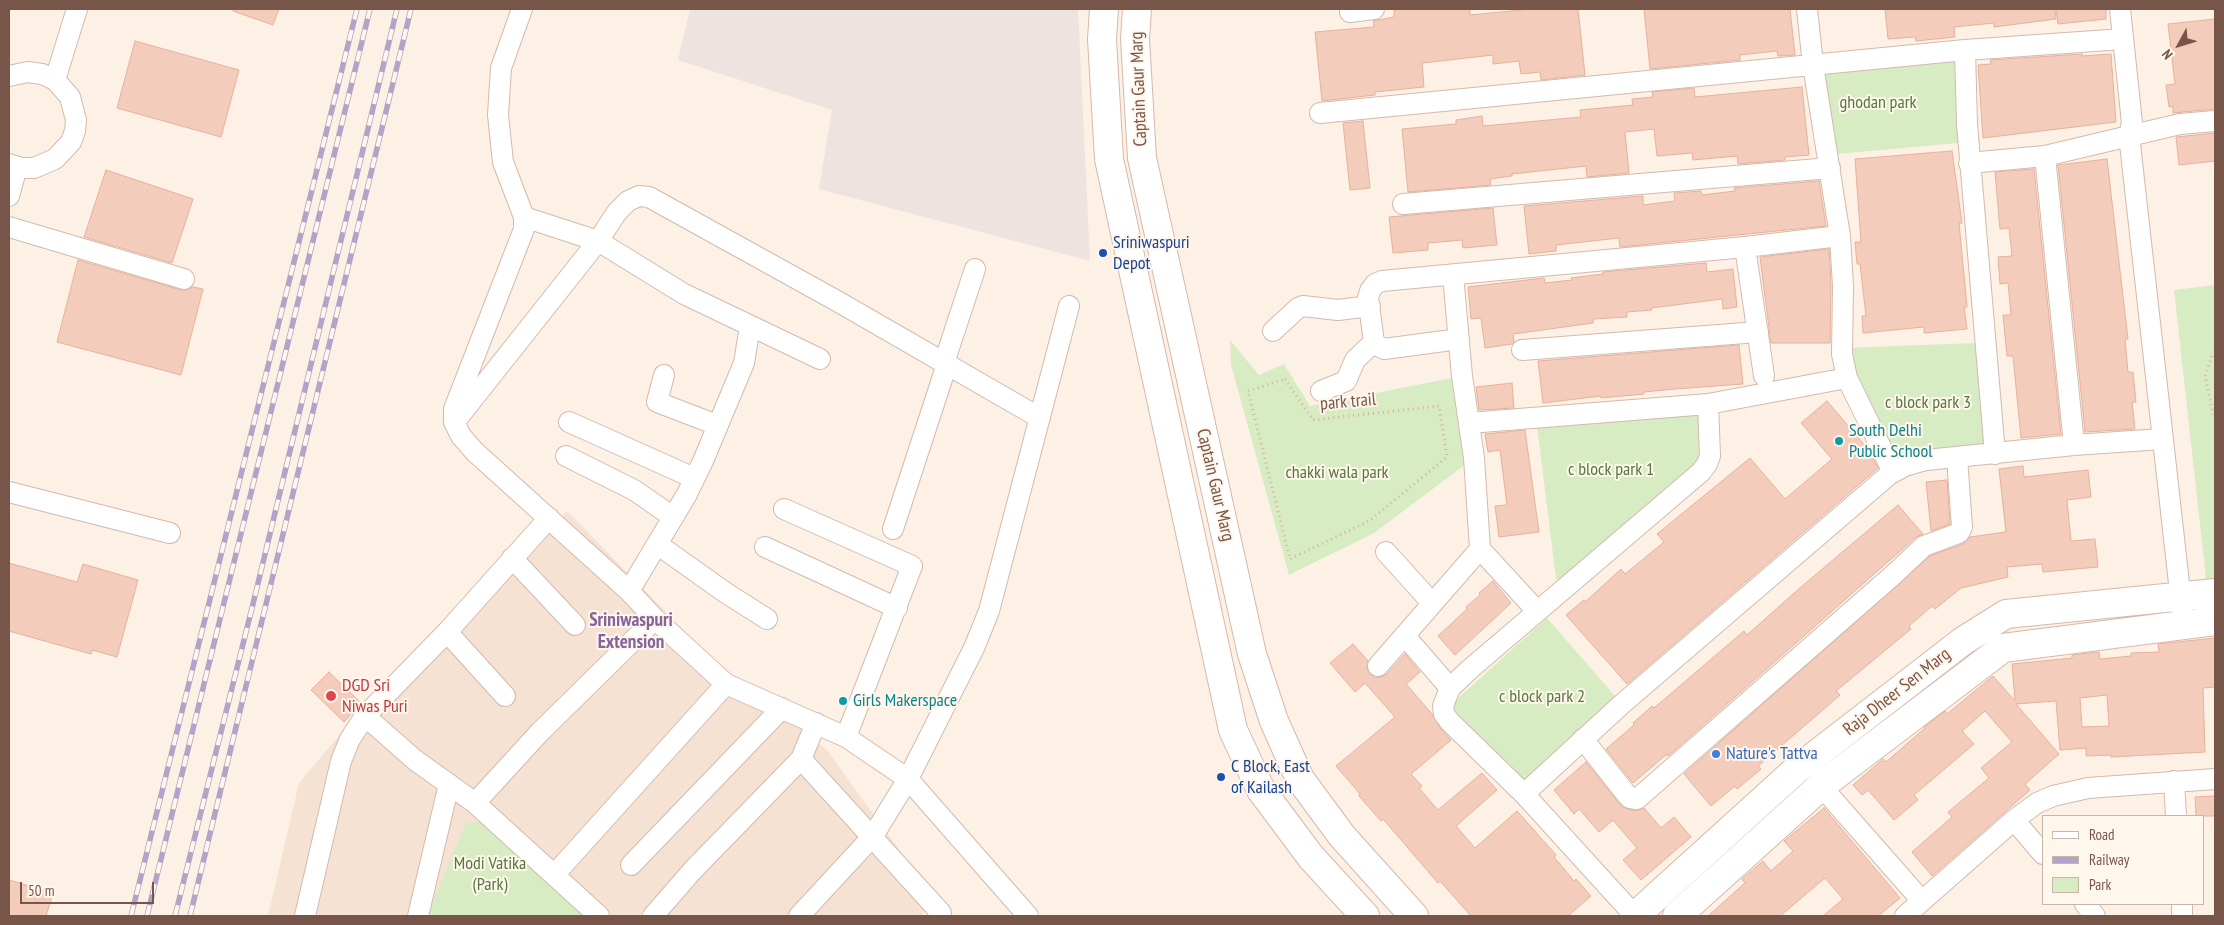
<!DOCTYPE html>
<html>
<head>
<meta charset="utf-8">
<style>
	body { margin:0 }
	#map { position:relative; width:2224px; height:925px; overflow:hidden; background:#fdf1e5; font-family:"PT Sans Narrow",sans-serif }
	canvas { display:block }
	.frame { position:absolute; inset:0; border:10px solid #785549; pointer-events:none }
	.legend { position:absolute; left:2042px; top:815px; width:162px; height:90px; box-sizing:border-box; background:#fff6ec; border:1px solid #c9b6ab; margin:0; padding:6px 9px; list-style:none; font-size:15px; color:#785549 }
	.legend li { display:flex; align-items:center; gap:10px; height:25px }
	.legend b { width:25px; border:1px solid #c9b6ab }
	.north { position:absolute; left:2154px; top:20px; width:50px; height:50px; -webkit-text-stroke:4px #fff6ec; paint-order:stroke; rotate:231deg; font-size:14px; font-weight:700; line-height:20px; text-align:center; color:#785549 }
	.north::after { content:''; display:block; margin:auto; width:18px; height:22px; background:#785549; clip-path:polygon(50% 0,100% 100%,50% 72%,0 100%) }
	.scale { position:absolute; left:20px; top:882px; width:134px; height:22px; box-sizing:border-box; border:2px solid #785549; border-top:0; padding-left:6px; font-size:15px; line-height:18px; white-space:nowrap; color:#785549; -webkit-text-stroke:4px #fff6ec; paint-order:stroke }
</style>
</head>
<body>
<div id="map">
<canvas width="2224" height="925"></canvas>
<div class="frame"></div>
<ul class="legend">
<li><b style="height:6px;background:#fff"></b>Road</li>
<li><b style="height:6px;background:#b3a3c8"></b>Railway</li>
<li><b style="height:14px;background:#d7ecc3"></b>Park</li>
</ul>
<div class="north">N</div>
<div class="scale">50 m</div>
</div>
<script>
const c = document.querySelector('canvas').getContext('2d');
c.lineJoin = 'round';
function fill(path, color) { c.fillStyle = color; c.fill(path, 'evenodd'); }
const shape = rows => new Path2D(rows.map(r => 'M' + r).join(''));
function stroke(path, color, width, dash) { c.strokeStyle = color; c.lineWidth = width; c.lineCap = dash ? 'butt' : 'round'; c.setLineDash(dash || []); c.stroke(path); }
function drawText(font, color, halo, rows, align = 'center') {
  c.font = font + ' "PT Sans Narrow",sans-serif'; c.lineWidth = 4; c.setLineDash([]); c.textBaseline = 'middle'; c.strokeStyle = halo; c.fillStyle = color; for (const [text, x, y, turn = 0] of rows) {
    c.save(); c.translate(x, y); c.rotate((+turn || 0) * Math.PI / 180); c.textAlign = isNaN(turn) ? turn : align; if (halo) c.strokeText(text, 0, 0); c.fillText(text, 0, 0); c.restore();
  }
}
fill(shape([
	[567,511,716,663,827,750,937,902,920,916,268,916,299,783,389,677]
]), '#f5e2d3');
fill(shape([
	[690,9,1078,9,1090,261,819,189,832,110,678,60]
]), '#ede4df');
fill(shape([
	[1960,49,1958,143,1826,155,1816,61],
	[2215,285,2215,587,2207,588,2174,290],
	[1230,340,1259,375,1284,364,1310,406,1462,376,1474,458,1374,533,1289,575,1231,365],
	[1976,343,1995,454,1898,469,1844,348],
	[1718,394,1717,461,1576,584,1556,579,1535,409],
	[1547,618,1622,704,1523,782,1447,708],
	[494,821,594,916,427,916,466,823]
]), '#d7ecc3');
const building = shape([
	[233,9,279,9,273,25,233,11,233,9],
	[1404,9,1470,9,1470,15,1531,9,1578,9,1585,75,1541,80,1540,72,1521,74,1519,61,1493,64,1493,55,1422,63,1424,87,1375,92,1375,95,1322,101,1315,32,1374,27,1373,21,1394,17,1394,10,1404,9],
	[1644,9,1790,9,1795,55,1778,56,1777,51,1740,55,1740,60,1650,69,1644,9],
	[1885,9,2055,9,2056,19,1994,27,1994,23,1954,27,1955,37,1916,41,1915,37,1888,39,1885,9],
	[2056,9,2106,9,2106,19,2058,24,2056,9],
	[2215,19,2215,109,2173,113,2173,106,2169,107,2166,85,2175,84,2168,24,2215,19],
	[135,41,239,70,221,137,117,108,135,41],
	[2082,54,2082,56,2111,54,2116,122,1983,138,1978,65,1991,64,1990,60,2082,54],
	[1802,87,1809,155,1785,157,1785,160,1738,164,1737,156,1693,160,1692,153,1657,156,1654,129,1625,132,1629,173,1587,177,1586,166,1512,174,1512,176,1490,179,1491,185,1408,192,1402,129,1456,124,1456,120,1482,116,1483,126,1581,117,1580,110,1633,105,1632,99,1653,97,1652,92,1694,88,1695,97,1802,87],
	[1363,121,1370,188,1350,190,1343,123,1363,121],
	[2215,133,2215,161,2179,165,2176,137,2215,133],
	[1952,151,1962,223,1959,223,1967,307,1964,307,1967,329,1924,333,1924,327,1863,333,1862,316,1866,316,1860,264,1857,264,1855,242,1861,242,1855,159,1952,151],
	[2107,159,2128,339,2125,339,2128,372,2133,372,2136,402,2132,402,2135,429,2085,432,2058,165,2107,159],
	[2034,169,2061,434,2021,438,2013,356,2007,356,2003,315,2011,315,2008,283,2000,284,1998,257,2012,256,2009,228,2000,229,1995,172,2034,169],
	[106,170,193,199,172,263,84,237,106,170],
	[1819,181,1826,226,1620,247,1619,238,1556,245,1556,251,1529,254,1524,206,1643,196,1643,205,1675,201,1674,193,1701,191,1702,195,1735,191,1734,188,1819,181],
	[1493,208,1497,245,1463,248,1462,240,1428,243,1428,250,1393,253,1389,217,1493,208],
	[1829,249,1831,286,1830,343,1771,343,1760,257,1829,249],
	[78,260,181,290,187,290,193,287,203,289,181,375,57,342,78,260],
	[1706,263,1707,272,1733,269,1737,307,1723,309,1722,299,1651,308,1652,310,1627,312,1627,317,1593,319,1593,323,1513,334,1514,341,1512,344,1485,348,1481,318,1471,319,1468,287,1544,278,1545,283,1572,280,1571,278,1603,274,1603,272,1706,263],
	[1739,345,1743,384,1675,389,1644,392,1644,394,1601,398,1601,396,1543,403,1538,361,1739,345],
	[1512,383,1514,408,1479,410,1476,387,1512,383],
	[1827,401,1868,449,1878,468,1627,684,1566,615,1584,600,1585,602,1621,569,1625,574,1664,542,1657,534,1750,458,1785,499,1832,459,1801,423,1827,401],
	[1525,430,1539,532,1499,537,1495,506,1507,505,1500,450,1488,452,1485,434,1525,430],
	[2023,466,2024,477,2088,470,2091,497,2067,500,2071,541,2095,539,2098,567,2043,572,2042,564,2007,567,2008,577,1961,588,1935,609,1932,606,1909,626,1911,629,1836,691,1840,695,1758,766,1761,769,1737,789,1735,786,1711,806,1684,774,1930,556,1963,544,1970,537,2006,532,1999,469,2023,466],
	[1947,480,1950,524,1931,531,1926,482,1947,480],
	[1898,505,1923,534,1916,537,1668,756,1667,754,1633,783,1606,749,1634,725,1633,723,1652,706,1654,708,1744,631,1747,635,1801,587,1898,505],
	[9,563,77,582,83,564,138,580,117,657,92,650,91,654,9,631,9,563],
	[1493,581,1511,603,1455,655,1438,636,1467,609,1466,607,1480,595,1479,593,1493,581],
	[2215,638,2215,687,2203,688,2205,752,2111,757,2111,755,2086,756,2086,748,2060,750,2056,701,2016,704,2059,754,2025,784,2030,790,1932,876,1912,852,1952,817,1948,812,1989,778,1981,768,2012,742,1985,711,1962,731,1974,744,1914,795,1918,800,1894,820,1868,790,1862,795,1853,785,1883,759,1886,762,1925,728,1924,727,1945,711,1947,714,1993,676,2015,701,2012,664,2072,658,2072,655,2099,652,2100,659,2131,656,2131,653,2159,652,2158,644,2215,638],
	[2107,695,2109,726,2082,727,2080,698,2107,695],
	[1353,644,1368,661,1367,670,1375,678,1381,677,1387,674,1405,654,1420,672,1406,684,1432,714,1441,729,1451,740,1411,774,1422,786,1419,788,1438,810,1482,773,1497,790,1456,826,1475,848,1517,811,1556,855,1554,857,1574,881,1576,879,1591,896,1568,916,1471,916,1440,881,1438,883,1383,819,1381,821,1359,796,1360,794,1336,766,1395,717,1365,683,1355,692,1330,663,1353,644],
	[329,672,361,703,344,722,311,690,329,672],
	[1586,762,1622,807,1635,811,1644,808,1661,828,1674,817,1691,837,1641,880,1623,860,1637,848,1613,820,1599,832,1579,809,1574,814,1554,790,1586,762],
	[2215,796,2215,816,2196,816,2195,797,2215,796],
	[1824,808,1900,898,1878,916,1823,916,1843,899,1825,878,1780,916,1708,916,1745,883,1742,879,1763,861,1771,871,1793,851,1784,841,1824,808],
	[9,880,53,893,46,916,9,916,9,880]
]);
fill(building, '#f4ccbb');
stroke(building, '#e7b09b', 1);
const street = shape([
	[522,9,501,68,498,115,503,162,524,217,524,229,454,409,454,422,461,436,475,452,629,591,655,619,726,684,846,737,908,779,1028,916],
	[1807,9,1813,65,1840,236,1843,286,1842,354,1847,378,1893,472],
	[2120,9,2132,123,2129,135,2182,610],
	[1350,12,1374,9],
	[1965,50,1967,124,1995,454],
	[9,76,28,72,42,74,55,80,70,97,76,120,75,131,71,142,55,159,34,168,22,168,9,164],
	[55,80,77,9],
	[1320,113,1965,50,2123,39],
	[2045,156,2074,445],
	[1969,163,2045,156,2180,124,2215,121],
	[9,196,17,167],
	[1403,204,1830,168],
	[524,217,598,241,684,294,820,359],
	[9,227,184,279],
	[1745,247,1764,376],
	[1453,275,1462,376,1474,458,1480,549,1537,611],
	[1273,331,1298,308,1303,306,1338,310,1370,306],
	[1459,339,1384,349,1378,346,1374,342,1368,298,1370,291,1375,284,1382,281,1745,247,1840,236],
	[1522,350,1758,332],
	[944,363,975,269],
	[664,375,657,402,717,425],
	[1321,391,1346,381,1355,360,1374,342],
	[457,419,598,241,617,212,628,201,639,196,649,197,837,301,1040,418],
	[569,422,694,478],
	[1469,423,1708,404,1847,378],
	[566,456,634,490,673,517],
	[9,492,170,533],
	[784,509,912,566,846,737],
	[893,529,947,364],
	[657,544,726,593,767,619],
	[765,547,897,608],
	[1386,552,1432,603],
	[512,558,575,625],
	[629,591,687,494,703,461,744,363,750,326],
	[447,632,505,696],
	[1405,636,1450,688],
	[1378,666,1480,549],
	[365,716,415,760,475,803,599,916],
	[1583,739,1627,795,1630,798,1637,799,1892,576,1924,546,1959,533,1962,527,1957,457],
	[801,759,941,913,938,916],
	[2174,781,2176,816],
	[1821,786,1922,901],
	[1524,794,1622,704,1890,474,1905,466,1926,460,2074,445,2162,439],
	[475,803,539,733,655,619],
	[2014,820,2043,854],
	[631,865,782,708],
	[554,875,726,684],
	[2085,904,2095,916],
	[2182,904,2182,916],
	[305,916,341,761,350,739,365,716,447,632,549,518],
	[418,916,449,784],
	[653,916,693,870,801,759,816,723],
	[799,916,873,836,908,779,974,648,989,611,1069,306],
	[1635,916,1524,794,1450,722,1444,714,1443,706,1450,688,1470,669,1701,472,1707,464,1710,456,1708,404],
	[1905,916,2014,820,2037,803,2053,796,2088,788,2215,779]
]);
const secondary = shape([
	[1104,9,1102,39,1109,159,1233,730,1261,790,1311,857,1365,916],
	[1137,9,1135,39,1142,158,1252,654,1274,721,1300,779,1342,836,1414,916],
	[1635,916,1796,770,1963,641,2006,614,2215,593],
	[1677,916,1821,786,2003,648,2215,621]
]);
stroke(street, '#d2baad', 22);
stroke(secondary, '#d5b9ab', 30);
stroke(shape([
	[2215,352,2212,356,2205,376,2212,409,2215,417],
	[1285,379,1313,420,1439,406,1447,457,1369,521,1290,559,1248,391,1285,379]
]), '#d9af9e', 3, [1, 4]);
stroke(street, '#fff', 20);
stroke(secondary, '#fff', 28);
const rail = shape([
	[131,916,357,9],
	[147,916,370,9],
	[175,916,252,608,397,9],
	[190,916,411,9]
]);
stroke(rail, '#b3a3c8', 5.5);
stroke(rail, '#fff6ec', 4, [11]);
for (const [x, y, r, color] of [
	[1103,253,5,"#1a4fb4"],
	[1839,441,5,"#0f9aa8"],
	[331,696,6,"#e0444e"],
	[843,701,5,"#0f9aa8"],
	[1716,754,5,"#3f7fe0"],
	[1221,777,5,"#1a4fb4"]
]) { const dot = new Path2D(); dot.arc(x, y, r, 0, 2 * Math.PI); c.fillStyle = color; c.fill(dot); stroke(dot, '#fff6ec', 2); }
drawText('18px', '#785549', '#fff6ec', [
	["Captain Gaur Marg",1139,89,-92],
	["park trail",1348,402,-5],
	["Captain Gaur Marg",1215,485,77],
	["Raja Dheer Sen Marg",1897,692,-38]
]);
drawText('18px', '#55783d', '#fff6ec', [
	["ghodan park",1878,103],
	["c block park 3",1928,403],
	["c block park 1",1611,470],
	["chakki wala park",1337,473],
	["c block park 2",1542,697],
	["Modi Vatika",490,864],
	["(Park)",490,885]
]);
drawText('18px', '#164399', '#fff6ec', [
	["Sriniwaspuri",1113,243],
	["Depot",1113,264],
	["C Block, East",1231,767],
	["of Kailash",1231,788]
], 'left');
drawText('18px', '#0d838f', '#fff6ec', [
	["South Delhi",1849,431],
	["Public School",1849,452],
	["Girls Makerspace",853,701]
], 'left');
drawText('18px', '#be3a42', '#fff6ec', [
	["DGD Sri",342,686],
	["Niwas Puri",342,707]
], 'left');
drawText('18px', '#366cbe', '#fff6ec', [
	["Nature's Tattva",1726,754]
], 'left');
drawText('bold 19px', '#83649b', '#fff6ec', [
	["Sriniwaspuri",631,621],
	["Extension",631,643]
]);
</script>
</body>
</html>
